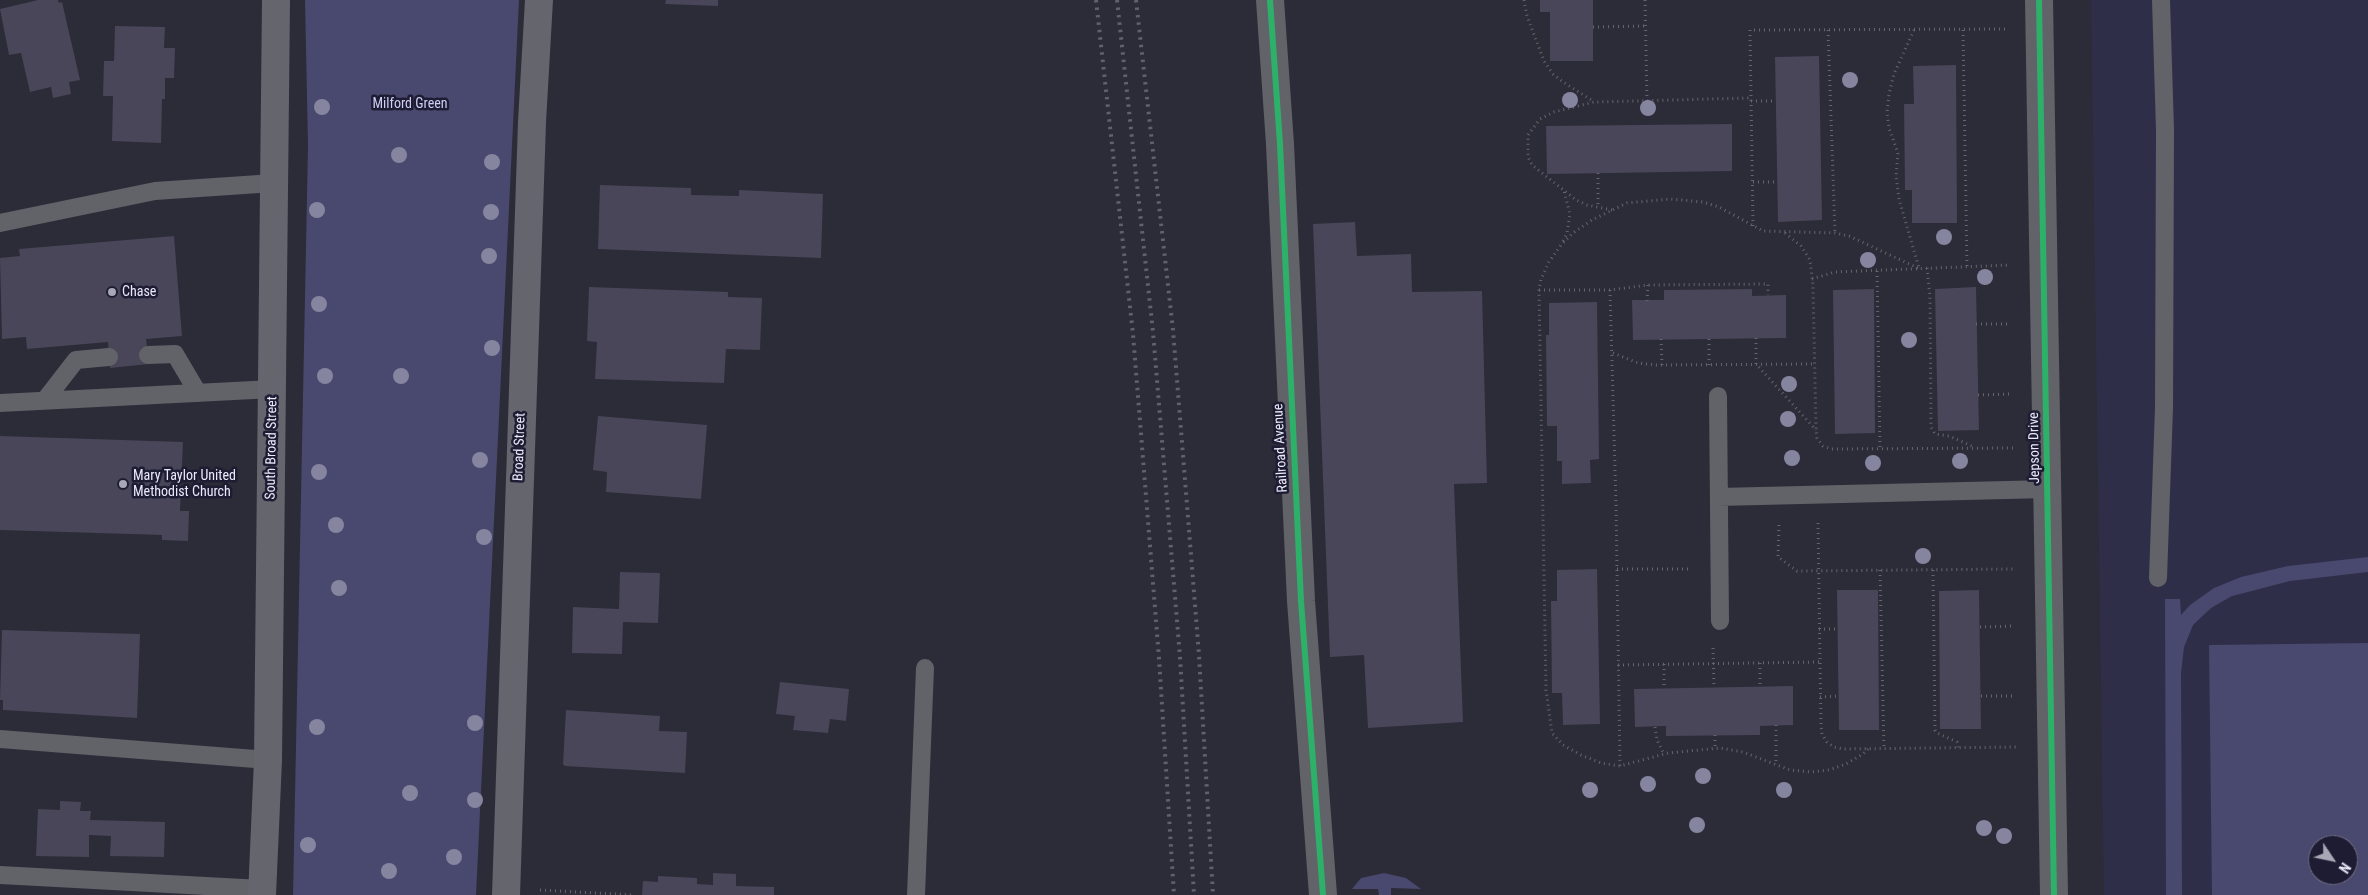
<!DOCTYPE html>
<html>
<head>
<meta charset="utf-8">
<style>
	body { margin:0 }
	#map { position:relative; width:2368px; height:895px; overflow:hidden; background:#2c2b38; font-family:"Roboto Condensed",sans-serif }
	canvas { display:block }
	.north { position:absolute; left:2308px; top:835px; width:50px; height:50px; box-sizing:border-box; background:#1d1c33; border:1px solid #6f6e83; border-radius:50%; rotate:124deg; font-size:14px; font-weight:700; line-height:20px; text-align:center; color:#eaeafa }
	.north::after { content:''; display:block; margin:auto; width:18px; height:22px; background:#a8a7b6; clip-path:polygon(50% 0,100% 100%,50% 72%,0 100%) }
</style>
</head>
<body>
<div id="map">
<canvas width="2368" height="895"></canvas>
<div class="north">N</div>
</div>
<script>
const c = document.querySelector('canvas').getContext('2d');
c.lineJoin = 'round';
function fill(path, color) { c.fillStyle = color; c.fill(path, 'evenodd'); }
const shape = rows => new Path2D(rows.map(r => 'M' + r).join(''));
function stroke(path, color, width, dash) { c.strokeStyle = color; c.lineWidth = width; c.lineCap = dash ? 'butt' : 'round'; c.setLineDash(dash || []); c.stroke(path); }
function drawText(font, color, halo, rows, align = 'center') {
  c.font = font + ' "Roboto Condensed",sans-serif'; c.lineWidth = 5; c.setLineDash([]); c.textBaseline = 'middle'; c.strokeStyle = halo; c.fillStyle = color; for (const [text, x, y, turn = 0] of rows) {
    c.save(); c.translate(x, y); c.rotate((+turn || 0) * Math.PI / 180); c.textAlign = isNaN(turn) ? turn : align; if (halo) c.strokeText(text, 0, 0); c.fillText(text, 0, 0); c.restore();
  }
}
fill(shape([
	[2091,0,2368,0,2368,895,2104,895],
	[2318,845,2348,845,2348,875,2318,875]
]), '#2f2e49');
fill(shape([
	[305,0,519,0,476,895,293,895,308,146],
	[2368,557,2368,572,2290,581,2244,593,2232,596,2211,608,2193,625,2184,647,2181,673,2182,895,2166,895,2165,599,2180,599,2181,615,2190,605,2214,588,2241,577,2288,566],
	[2368,643,2368,895,2212,895,2209,645],
	[2318,845,2348,845,2348,875,2318,875],
	[1384,873,1406,878,1421,889,1391,888,1391,895,1379,895,1378,889,1352,889,1361,878]
]), '#49486e');
fill(shape([
	[38,0,58,0,59,3,62,2,80,80,69,82,71,94,53,98,51,87,30,92,21,53,9,55,0,9],
	[666,0,718,0,718,6,665,4],
	[1540,0,1593,0,1593,61,1550,61,1550,12,1540,12],
	[115,26,165,27,164,48,175,48,174,78,165,78,165,99,162,99,161,143,112,141,113,96,103,96,104,61,114,61],
	[1819,56,1822,220,1778,222,1775,57],
	[1956,65,1957,223,1912,223,1912,190,1905,190,1904,104,1914,104,1913,66],
	[1732,124,1732,171,1547,174,1546,126],
	[600,185,691,188,691,195,739,196,739,190,823,194,821,258,598,249],
	[1355,222,1357,256,1411,254,1412,292,1482,291,1487,483,1454,484,1463,722,1368,728,1364,655,1330,657,1313,224],
	[174,236,182,336,146,339,149,364,110,368,108,342,27,349,26,337,2,339,0,258,20,256,19,249],
	[589,287,728,292,728,297,762,298,760,350,726,349,724,383,595,379,597,342,587,341],
	[1976,287,1979,430,1938,431,1935,289],
	[1752,289,1752,296,1786,295,1786,338,1633,340,1632,300,1664,300,1664,290],
	[1874,289,1875,433,1835,434,1833,290],
	[1597,302,1599,459,1590,460,1591,483,1562,484,1562,461,1557,461,1557,426,1547,426,1546,335,1549,335,1549,303],
	[598,416,707,425,701,499,606,492,607,472,593,470],
	[0,436,183,442,180,511,189,511,188,541,162,540,162,535,0,530],
	[1597,569,1600,724,1563,725,1562,693,1552,693,1551,601,1557,601,1557,570],
	[620,572,660,573,658,623,623,622,622,654,572,653,573,607,619,609],
	[1837,590,1878,590,1879,730,1839,730],
	[1979,590,1981,729,1940,729,1939,591],
	[2,630,140,634,137,718,3,710,3,700,0,700],
	[780,682,849,689,846,721,830,719,828,733,793,730,795,716,776,714],
	[1793,686,1793,725,1760,726,1760,735,1666,736,1666,726,1635,727,1634,689],
	[566,710,660,716,659,731,687,732,685,773,565,766,563,764],
	[60,801,81,802,80,811,91,811,90,820,165,822,164,857,110,856,111,836,89,835,89,857,36,856,38,809,60,810],
	[713,873,736,874,736,886,774,887,774,895,642,895,643,881,658,882,658,876,697,878,697,884,713,885]
]), '#484658');
stroke(shape([
	[1524,0,1527,16,1544,61,1553,74,1563,82,1593,101],
	[1645,0,1647,101],
	[1593,27,1645,26],
	[1828,30,1835,233],
	[1914,30,1894,74,1889,94,1887,113,1889,128,1898,153,1896,176,1899,199,1919,268],
	[1963,30,1967,267],
	[1751,101,1776,101],
	[1598,173,1598,208],
	[1753,182,1777,182],
	[1612,210,1587,205,1576,200,1532,165,1528,157,1528,135,1540,119,1554,112,1594,102,1751,98],
	[1753,226,1750,30,2007,29],
	[1785,233,1801,246,1810,260,1813,285,1816,430,1817,438,1823,446,1831,449,2013,448],
	[1563,241,1567,233,1570,214,1564,191],
	[1927,268,1930,296,1931,427,1935,434,1949,436,1974,447],
	[1877,271,1880,449],
	[1812,279,1835,272,2010,265],
	[1539,290,1610,290,1648,285,1768,284,1768,295],
	[1610,290,1616,505,1620,766],
	[1647,301,1648,285],
	[1976,324,2010,324],
	[1756,338,1756,364,1816,430],
	[1661,339,1662,365],
	[1709,339,1709,366],
	[1613,353,1638,363,1656,365,1814,364],
	[1978,395,2011,394],
	[1818,523,1821,726,1822,734,1827,742,1834,747,1843,749,2019,747],
	[1779,525,1778,557,1797,571,2016,569],
	[1617,569,1692,569],
	[1880,570,1884,749],
	[1933,570,1935,730,1937,733,1957,742,1958,748],
	[1980,627,2014,626],
	[1819,629,1838,629],
	[1713,648,1714,688],
	[1760,663,1760,687],
	[1664,664,1664,688],
	[1618,665,1820,662],
	[1981,696,2015,696],
	[1820,697,1838,696],
	[1776,725,1776,764],
	[1655,727,1657,740,1664,754],
	[1715,735,1715,749],
	[1868,749,1863,754,1846,764,1829,770,1811,772,1790,770,1743,752,1720,748,1668,753,1620,766,1601,763,1581,755,1563,745,1552,733,1546,690,1539,290,1541,279,1549,262,1561,245,1573,233,1592,220,1627,203,1670,199,1703,202,1719,207,1763,231,1835,233,1849,236,1920,269],
	[540,890,633,895]
]), '#66656d', 3, [1, 4]);
stroke(shape([
	[0,223,155,191,274,183],
	[148,355,175,354,198,393],
	[1718,396,1720,621],
	[45,400,76,360,109,357],
	[0,403,273,389],
	[1719,497,2048,489],
	[2158,578,2164,408,2165,130,2161,0],
	[0,739,268,760],
	[0,875,262,889],
	[916,895,925,668]
]), '#626269', 18);
stroke(shape([
	[1270,0,1280,144,1301,601,1323,895],
	[2039,0,2054,895]
]), '#626269', 28);
stroke(shape([
	[262,895,268,760,276,0],
	[506,895,532,122,539,0]
]), '#65656e', 28);
stroke(shape([
	[1096,0,1133,334,1159,658,1174,895],
	[1117,0,1153,332,1180,657,1194,895],
	[1136,0,1173,330,1199,655,1213,895]
]), '#62616a', 4, [2.5, 5]);
stroke(shape([
	[1270,0,1280,144,1301,601,1323,895],
	[2039,0,2054,895]
]), '#2db169', 6);
c.fillStyle = '#8685a0';
for (const [x, y] of [
	[1850,80],
	[1570,100],
	[322,107],
	[1648,108],
	[399,155],
	[492,162],
	[317,210],
	[491,212],
	[1944,237],
	[489,256],
	[1868,260],
	[1985,277],
	[319,304],
	[1909,340],
	[492,348],
	[325,376],
	[401,376],
	[1789,384],
	[1788,419],
	[1792,458],
	[480,460],
	[1960,461],
	[1873,463],
	[319,472],
	[336,525],
	[484,537],
	[1923,556],
	[339,588],
	[475,723],
	[317,727],
	[1703,776],
	[1648,784],
	[1590,790],
	[1784,790],
	[410,793],
	[475,800],
	[1697,825],
	[1984,828],
	[2004,836],
	[308,845],
	[454,857],
	[389,871]
]) { c.beginPath(); c.arc(x, y, 8, 0, 2 * Math.PI); c.fill(); }
for (const [x, y, r, color] of [
	[112,292,5,"#a8a7b6"],
	[123,484,5,"#a8a7b6"]
]) { const dot = new Path2D(); dot.arc(x, y, r, 0, 2 * Math.PI); c.fillStyle = color; c.fill(dot); stroke(dot, '#1d1c33', 2); }
drawText('14px', '#cfcff5', '#1d1c33', [
	["Milford Green",410,104]
]);
drawText('14px', '#eaeafa', '#1d1c33', [
	["Chase",122,292],
	["Mary Taylor United",133,476],
	["Methodist Church",133,492]
], 'left');
drawText('14px', '#eaeafa', '#1d1c33', [
	["Broad Street",520,447,-88],
	["South Broad Street",272,448,-89],
	["Railroad Avenue",1281,448,-93],
	["Jepson Drive",2035,448,-91]
]);
</script>
</body>
</html>
